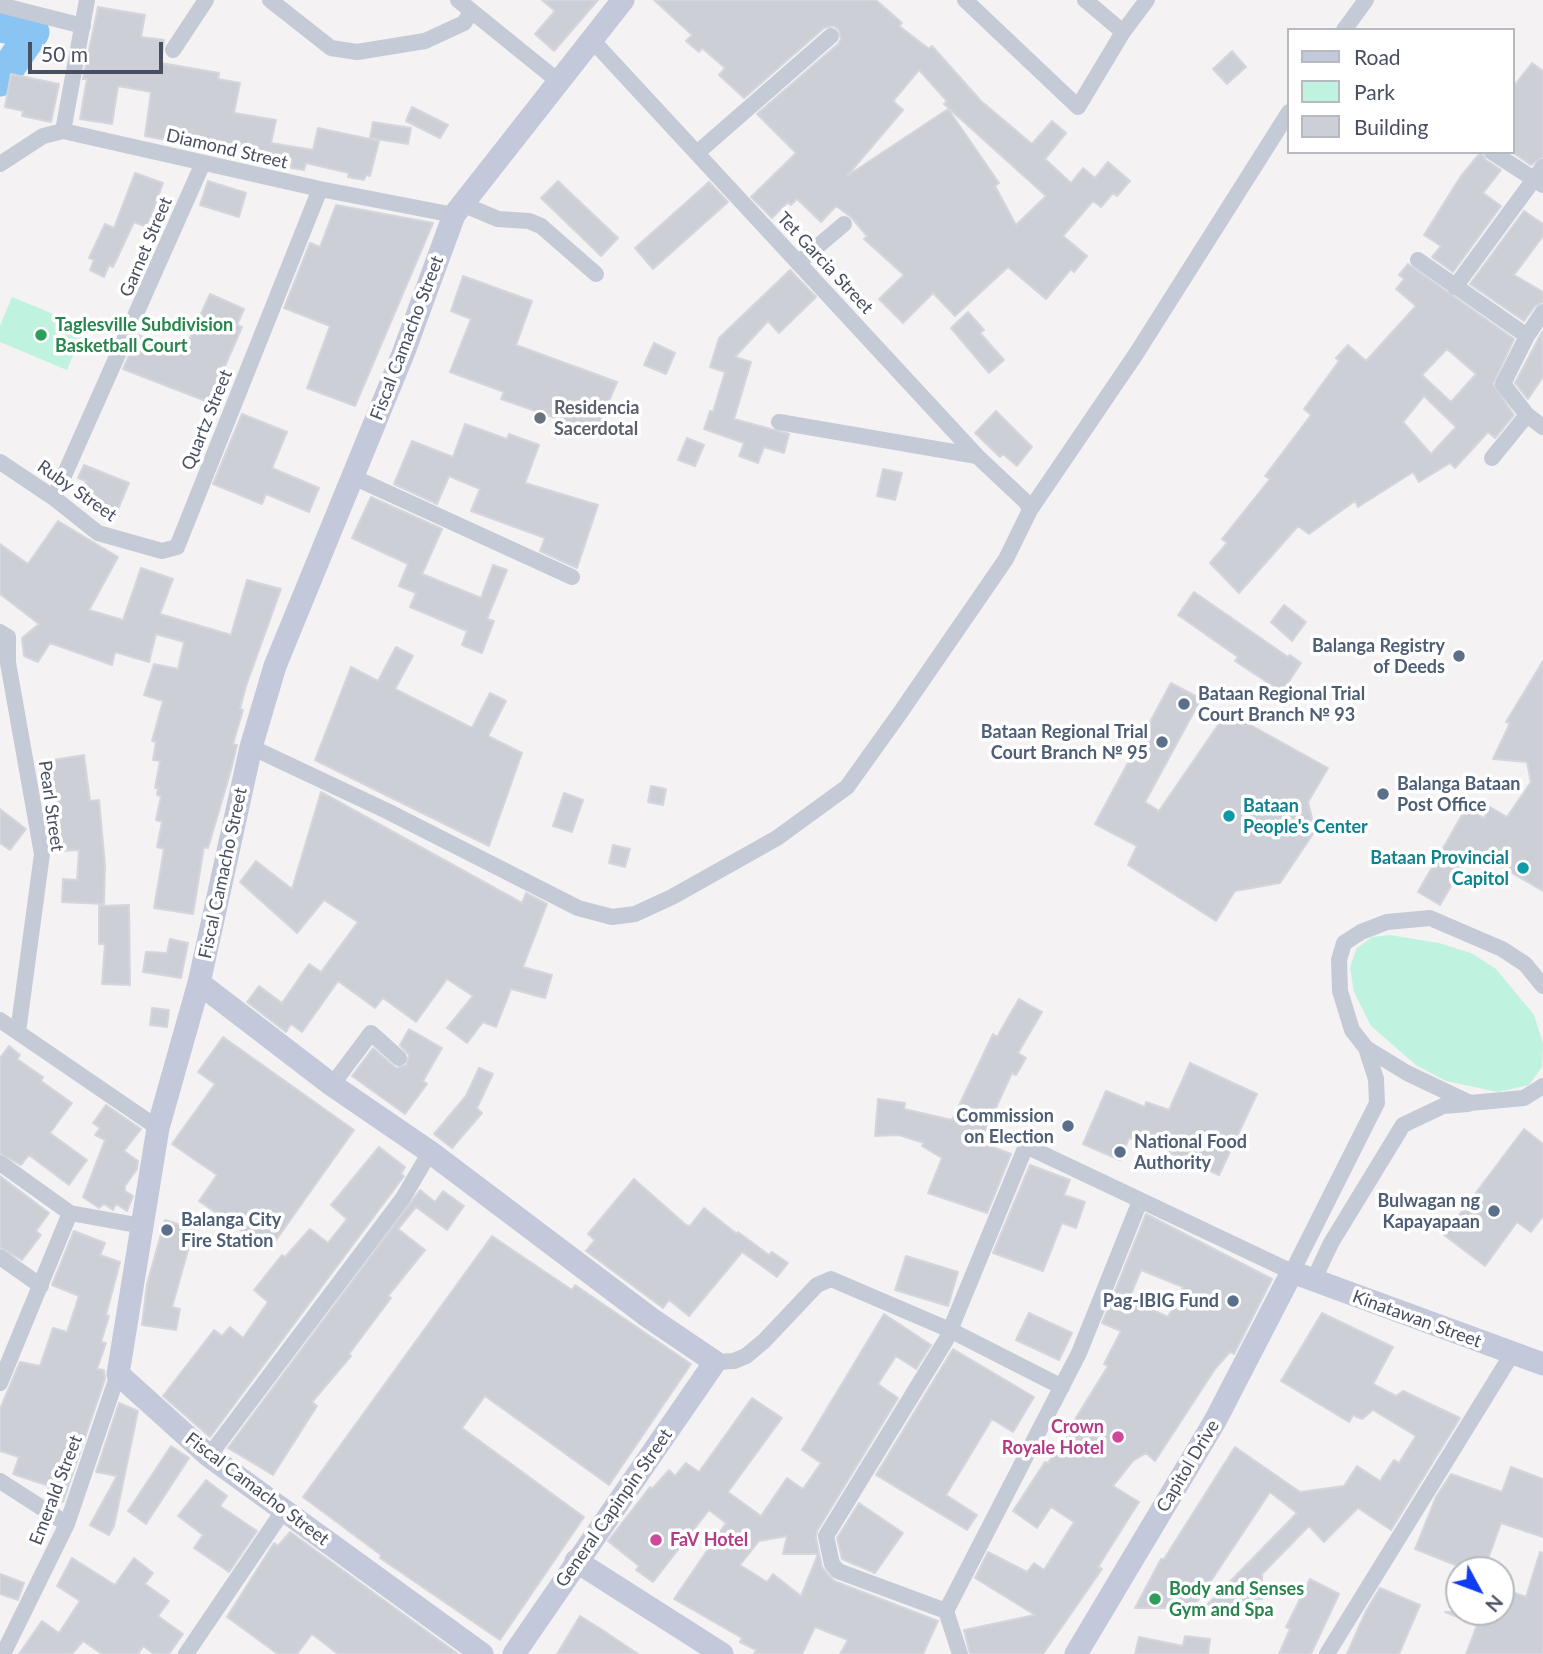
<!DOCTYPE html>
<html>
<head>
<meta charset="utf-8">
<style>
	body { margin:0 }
	#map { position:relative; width:1543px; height:1654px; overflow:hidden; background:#f4f2f2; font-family:Lato,sans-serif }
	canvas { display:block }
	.legend { position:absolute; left:1287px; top:28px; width:228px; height:126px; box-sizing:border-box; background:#fff; border:2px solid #b6b9c0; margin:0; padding:9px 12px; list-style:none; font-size:21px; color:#484f61 }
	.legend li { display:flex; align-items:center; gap:14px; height:35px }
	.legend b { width:35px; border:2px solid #b6b9c0 }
	.north { position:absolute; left:1445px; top:1556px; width:70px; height:70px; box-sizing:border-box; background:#fff; border:2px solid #b6b9c0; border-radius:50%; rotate:131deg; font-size:19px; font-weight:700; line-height:28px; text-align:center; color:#484f61 }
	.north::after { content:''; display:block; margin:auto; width:24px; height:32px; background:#0e3cf1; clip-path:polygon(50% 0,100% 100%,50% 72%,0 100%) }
	.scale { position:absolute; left:28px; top:42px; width:135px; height:32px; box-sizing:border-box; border:4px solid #484f61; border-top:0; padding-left:9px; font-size:21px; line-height:24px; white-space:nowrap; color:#484f61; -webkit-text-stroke:5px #fff; paint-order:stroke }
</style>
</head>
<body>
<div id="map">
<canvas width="1543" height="1654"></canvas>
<ul class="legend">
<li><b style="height:9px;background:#c3c9db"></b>Road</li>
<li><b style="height:19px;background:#bff3df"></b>Park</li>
<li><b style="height:19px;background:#cdcfd7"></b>Building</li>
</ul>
<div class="north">N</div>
<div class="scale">50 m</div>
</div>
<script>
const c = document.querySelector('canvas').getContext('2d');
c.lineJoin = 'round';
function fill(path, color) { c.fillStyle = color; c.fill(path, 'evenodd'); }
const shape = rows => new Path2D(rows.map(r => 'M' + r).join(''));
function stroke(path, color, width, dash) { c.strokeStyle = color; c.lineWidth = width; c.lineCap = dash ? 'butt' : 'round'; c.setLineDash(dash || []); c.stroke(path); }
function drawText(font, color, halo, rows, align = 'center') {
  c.font = font + ' Lato,sans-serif'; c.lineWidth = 7; c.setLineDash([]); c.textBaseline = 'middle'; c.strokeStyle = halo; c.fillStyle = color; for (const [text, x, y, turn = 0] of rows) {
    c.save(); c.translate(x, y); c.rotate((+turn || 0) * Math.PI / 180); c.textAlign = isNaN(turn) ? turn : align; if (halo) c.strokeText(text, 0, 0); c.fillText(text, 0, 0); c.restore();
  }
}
fill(shape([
	[12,297,85,327,67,370,0,342,0,326],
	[1390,935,1439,943,1471,953,1496,969,1534,1015,1543,1043,1542,1067,1529,1085,1498,1092,1446,1081,1416,1065,1371,1026,1354,992,1350,968,1356,949,1372,937]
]), '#bff3df');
stroke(shape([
	[0,26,33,32,0,80]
]), '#89c4f2', 33);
const building = shape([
	[542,0,598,0,554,51,535,34,555,11,542,0],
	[654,0,876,0,902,23,899,26,929,49,932,46,981,101,1032,144,1052,121,1066,133,1045,159,1071,183,1083,168,1095,178,1108,162,1130,181,1117,196,1113,193,1101,207,1093,201,1063,236,1087,256,1074,272,1071,269,1046,299,1008,267,955,316,933,293,903,323,879,299,904,275,864,239,867,236,851,217,836,206,821,222,797,199,791,205,788,202,772,218,751,197,796,153,757,114,838,44,841,39,839,30,834,26,824,28,744,98,719,75,725,68,702,48,699,52,686,41,692,35,654,0],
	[919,70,947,101,944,104,1046,196,1016,225,995,186,999,183,948,109,847,176,903,110,893,101,919,70],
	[98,7,145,15,141,37,164,40,161,63,219,73,218,79,240,83,234,113,276,120,271,143,313,150,318,128,379,141,370,176,366,175,364,180,348,177,349,173,306,163,304,170,291,168,292,160,266,153,230,146,230,149,204,144,203,147,145,136,151,92,118,86,112,124,80,119,87,79,83,79,98,7],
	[1232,51,1246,67,1227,84,1213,69,1232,51],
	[1532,63,1543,71,1543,157,1531,165,1512,152,1513,87,1532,63],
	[11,74,59,84,51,122,22,116,23,111,5,107,11,74],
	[412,107,448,125,440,138,406,121,412,107],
	[373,122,411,128,408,144,370,138,373,122],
	[1481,152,1486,160,1501,170,1483,193,1501,206,1453,272,1432,257,1441,246,1424,235,1461,176,1481,152],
	[135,173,163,183,147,227,134,222,113,267,109,265,104,277,90,270,94,260,89,258,105,224,114,228,135,173],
	[208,181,246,193,239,217,200,205,208,181],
	[558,181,618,238,601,256,541,198,558,181],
	[709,182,728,202,653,269,635,248,709,182],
	[336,205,433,223,355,406,307,388,330,326,284,308,310,243,320,247,336,205],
	[1524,211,1543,224,1543,236,1514,275,1543,292,1543,302,1535,306,1524,321,1470,284,1524,211],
	[1408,264,1514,339,1493,384,1514,415,1495,438,1488,432,1455,468,1450,463,1419,482,1413,472,1358,507,1355,501,1309,534,1298,526,1239,593,1210,563,1227,543,1222,539,1270,479,1265,476,1311,415,1304,409,1339,361,1336,358,1348,345,1366,361,1416,306,1396,289,1404,279,1399,275,1408,264],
	[1447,349,1476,374,1451,402,1422,375,1447,349],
	[1424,396,1456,427,1431,454,1403,422,1424,396],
	[790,270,816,297,779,333,768,321,735,357,751,362,734,419,789,434,784,453,764,447,758,463,739,456,744,443,704,429,710,411,713,412,725,372,710,367,719,338,790,270],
	[463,276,532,301,516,345,617,382,596,432,501,399,504,392,450,372,471,319,451,311,463,276],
	[210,294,244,309,237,325,242,327,219,380,225,382,216,405,123,369,138,335,183,353,210,294],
	[968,312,984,330,980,333,1004,360,989,373,951,328,968,312],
	[1542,332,1543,377,1528,399,1515,383,1542,332],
	[654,343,675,353,666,374,644,365,654,343],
	[996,411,1032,447,1017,466,1003,454,1000,457,975,433,996,411],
	[242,414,287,432,272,468,319,488,309,512,266,494,262,504,213,484,242,414],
	[465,424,507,439,509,434,539,445,525,483,598,505,577,568,540,551,545,538,471,511,480,489,449,476,437,504,394,484,412,441,453,457,465,424],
	[687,438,704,445,695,466,678,460,687,438],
	[84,465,129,483,116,514,79,498,86,481,78,478,84,465],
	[883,469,902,473,895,500,877,496,883,469],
	[371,497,442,529,422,574,481,598,493,565,507,570,487,619,494,621,482,653,462,645,467,631,410,607,416,593,399,586,408,564,352,538,371,497],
	[58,521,118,557,89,610,123,620,141,568,173,579,160,614,231,635,247,580,281,589,246,686,240,709,243,710,233,744,237,745,231,770,208,848,204,847,193,914,154,908,164,849,157,847,162,822,156,820,161,796,157,795,158,788,155,788,160,761,153,760,156,742,152,741,163,701,144,695,154,664,178,669,184,642,156,634,149,662,115,652,112,665,50,643,38,662,24,656,22,638,39,624,0,594,0,544,28,564,58,521],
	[1194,592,1288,657,1290,655,1301,663,1282,692,1235,661,1238,657,1178,615,1194,592],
	[1284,605,1306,622,1292,641,1271,622,1284,605],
	[396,647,413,656,395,689,472,728,490,693,506,701,488,736,522,753,489,846,315,760,351,667,378,681,396,647],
	[1543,661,1543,891,1472,850,1440,905,1418,892,1466,808,1484,818,1490,807,1507,817,1531,782,1527,762,1493,759,1510,723,1506,722,1543,661],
	[1171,683,1201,699,1145,802,1159,811,1227,712,1328,768,1308,802,1315,831,1280,883,1235,891,1216,921,1128,865,1137,846,1095,824,1171,683],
	[84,755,90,801,99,800,105,865,104,904,62,902,63,879,77,880,79,850,60,851,56,796,52,797,47,761,84,755],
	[651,786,666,789,663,805,648,802,651,786],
	[321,792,522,903,526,893,547,904,523,967,552,975,545,998,511,989,496,1027,483,1022,467,1043,447,1028,473,996,447,979,416,1022,383,998,375,1008,338,981,302,1032,291,1024,286,1032,247,1002,259,986,282,1003,309,964,321,972,358,922,324,900,297,933,240,882,256,861,292,889,321,792],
	[564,793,583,800,572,832,553,826,564,793],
	[0,809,26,829,10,850,0,843,0,809],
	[613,845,630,849,625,867,609,863,613,845],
	[129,905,130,985,102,984,105,944,99,944,99,906,129,905],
	[170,939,188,943,181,978,143,972,146,952,167,953,170,939],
	[1019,999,1042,1012,1018,1053,1026,1058,1016,1075,1012,1073,980,1142,1011,1154,987,1213,928,1193,942,1158,922,1146,924,1143,899,1135,875,1136,878,1099,905,1103,904,1109,952,1120,993,1034,997,1037,1019,999],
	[152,1008,169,1010,167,1027,150,1025,152,1008],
	[409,1029,442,1048,423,1081,427,1084,405,1114,352,1076,373,1048,396,1068,406,1065,409,1055,400,1045,409,1029],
	[223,1037,354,1130,269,1250,199,1201,217,1175,172,1144,215,1084,198,1072,223,1037],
	[9,1046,20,1055,17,1059,43,1077,41,1081,72,1103,50,1133,87,1160,69,1185,29,1155,21,1165,0,1153,0,1058,9,1046],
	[1190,1063,1257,1094,1219,1175,1148,1143,1129,1138,1120,1160,1083,1144,1106,1091,1145,1107,1146,1102,1169,1110,1190,1063],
	[479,1068,493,1074,477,1108,482,1113,452,1148,434,1134,466,1096,479,1068],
	[106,1105,141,1129,124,1151,138,1161,137,1169,125,1186,125,1191,133,1196,127,1211,116,1204,113,1210,104,1204,99,1208,83,1197,105,1140,95,1135,100,1128,93,1123,106,1105],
	[1524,1129,1543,1144,1543,1216,1531,1232,1517,1222,1485,1266,1444,1235,1524,1129],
	[379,1147,405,1167,401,1174,404,1176,210,1437,163,1396,214,1330,222,1336,230,1327,243,1338,268,1302,254,1290,282,1255,285,1257,310,1229,328,1243,347,1219,331,1205,379,1147],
	[1030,1165,1070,1180,1064,1195,1085,1202,1076,1228,1062,1223,1043,1271,993,1253,1030,1165],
	[0,1176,49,1213,36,1231,41,1235,22,1260,0,1247,0,1176],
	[634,1179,686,1225,690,1226,704,1208,737,1234,738,1232,769,1255,772,1252,788,1263,777,1277,742,1252,689,1316,669,1300,663,1308,586,1251,595,1240,588,1234,634,1179],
	[420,1190,435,1202,443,1191,464,1206,447,1230,416,1207,398,1229,425,1250,388,1296,391,1298,349,1354,351,1356,312,1402,317,1406,273,1475,228,1448,420,1190],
	[1146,1214,1272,1279,1234,1354,1230,1352,1215,1369,1155,1461,1146,1453,1133,1461,1113,1486,1139,1502,1098,1567,1102,1569,1043,1654,970,1654,964,1630,1035,1615,975,1578,988,1552,1027,1572,1034,1563,1044,1570,1074,1522,1051,1507,1037,1528,1013,1511,1045,1462,1048,1463,1108,1366,1104,1364,1121,1331,1102,1323,1146,1214],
	[1141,1270,1183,1287,1168,1317,1129,1299,1141,1270],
	[165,1220,194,1229,172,1307,180,1309,176,1330,142,1325,147,1284,165,1220],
	[74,1231,105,1243,100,1255,120,1262,106,1315,109,1316,101,1342,106,1343,97,1369,104,1370,105,1379,63,1502,46,1496,49,1486,13,1474,19,1457,0,1451,0,1409,20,1362,40,1366,53,1328,67,1332,79,1296,52,1285,74,1231],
	[492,1236,572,1290,575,1285,691,1364,609,1485,485,1396,462,1428,584,1517,500,1640,380,1558,381,1555,303,1497,492,1236],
	[906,1256,958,1272,948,1306,895,1290,906,1256],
	[1029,1313,1072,1333,1059,1360,1016,1340,1029,1313],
	[1322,1313,1393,1347,1373,1384,1396,1396,1403,1391,1460,1418,1391,1530,1358,1508,1324,1542,1309,1526,1262,1574,1262,1599,1253,1599,1254,1609,1204,1608,1297,1513,1270,1492,1193,1608,1135,1608,1161,1559,1164,1559,1235,1447,1300,1492,1344,1486,1357,1466,1380,1481,1394,1460,1399,1463,1416,1436,1373,1410,1362,1419,1353,1415,1349,1422,1281,1381,1322,1313],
	[884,1314,931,1345,916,1369,896,1356,878,1384,898,1398,817,1531,816,1538,822,1567,834,1581,938,1621,923,1654,840,1654,848,1640,815,1627,802,1654,754,1654,756,1650,740,1642,742,1638,674,1599,726,1523,709,1510,653,1582,636,1570,639,1566,608,1541,650,1487,652,1489,669,1470,675,1476,686,1463,699,1472,752,1398,782,1418,728,1492,761,1516,787,1478,803,1489,821,1463,802,1450,884,1314],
	[787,1536,783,1554,818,1554,801,1596,773,1574,767,1582,740,1565,759,1541,787,1536],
	[953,1349,1034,1397,1013,1432,992,1419,946,1495,977,1515,967,1530,876,1475,953,1349],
	[119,1403,138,1411,114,1526,109,1535,90,1525,117,1476,96,1472,119,1403],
	[171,1446,189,1458,146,1524,128,1511,171,1446],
	[1511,1467,1543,1479,1543,1537,1501,1523,1484,1570,1465,1564,1463,1568,1415,1549,1436,1497,1451,1474,1502,1492,1511,1467],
	[206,1480,227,1496,220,1506,257,1531,229,1572,194,1548,203,1535,178,1516,206,1480],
	[859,1503,903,1533,875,1573,842,1559,837,1538,859,1503],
	[290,1532,458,1654,338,1654,312,1634,297,1654,278,1654,227,1617,274,1543,278,1546,290,1532],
	[1540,1552,1543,1553,1543,1654,1466,1654,1477,1625,1445,1612,1501,1612,1501,1588,1526,1597,1540,1552],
	[72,1558,115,1585,134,1558,153,1573,145,1584,169,1601,158,1616,183,1634,169,1654,154,1654,143,1646,138,1654,102,1654,83,1641,72,1654,19,1654,42,1621,59,1633,80,1601,57,1586,72,1558],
	[0,1574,24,1583,18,1600,0,1594,0,1574],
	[1310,1579,1339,1594,1311,1654,1279,1654,1290,1629,1286,1627,1310,1579],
	[1380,1588,1420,1605,1399,1654,1347,1654,1366,1611,1380,1588],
	[580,1616,604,1631,638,1654,557,1654,580,1616],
	[1185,1636,1210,1639,1208,1654,1135,1654,1139,1637,1183,1646,1185,1636]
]);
fill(building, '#cdcfd7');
stroke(building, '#d5d6dd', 2);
stroke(shape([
	[270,0,331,48,357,52,425,41,464,23,471,12],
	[458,0,558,81],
	[965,0,1078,107,1123,32,1147,0],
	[1085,0,1123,32],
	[0,5,83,26],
	[1344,30,1366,0],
	[592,40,977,456,1026,502,1030,510],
	[173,50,206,0],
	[63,131,87,0],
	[1492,152,1543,185],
	[697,153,831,36],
	[0,164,43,136,63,131,320,189,454,215],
	[462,204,498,219,529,221,541,226,596,274],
	[1418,260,1527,336,1503,384,1527,415,1543,427],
	[798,263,844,224],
	[1455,287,1543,167],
	[1527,336,1543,312],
	[779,422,977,456],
	[1492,458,1527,415],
	[0,462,54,498,98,533,162,551,177,547,320,189],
	[351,476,572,577],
	[54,498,203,163],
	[0,632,8,637,8,663,42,854,18,1032],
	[251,747,387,811,578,908,612,917,635,914,672,897,777,838,847,787,900,713,1006,559,1030,510,1136,354,1289,112],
	[1543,986,1525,964,1502,949,1430,918,1387,922,1361,932,1344,943,1339,960,1340,991,1352,1030,1366,1048,1407,1073,1470,1103,1524,1098,1543,1086],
	[0,1020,158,1128],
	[332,1085,371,1033,399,1058],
	[0,1163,70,1213,142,1226],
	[0,1257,41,1286],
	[1313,1281,1331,1243,1403,1125,1443,1106,1468,1104],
	[715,1362,734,1361,746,1356,764,1341,817,1285,831,1279,950,1330,1062,1387],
	[0,1383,70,1213],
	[209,1456,403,1198,430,1152],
	[0,1481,67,1524],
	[946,1611,838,1571,832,1564,826,1536,946,1340,1026,1146,1292,1272,1377,1103,1376,1079,1366,1048],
	[3,1654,67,1524,118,1374],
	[186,1654,283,1511],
	[960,1654,946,1611,1079,1353,1140,1201],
	[1327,1654,1512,1354]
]), '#c5cad7', 16);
stroke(shape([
	[199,983,332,1085,430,1152,650,1318,715,1362,514,1654],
	[576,1561,722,1654],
	[482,1654,209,1456,118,1374,158,1128,199,983,251,747,275,666,403,354,454,215,623,0],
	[1076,1654,1215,1421,1292,1272,1543,1364]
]), '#c3c9db', 23);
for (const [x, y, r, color] of [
	[41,335,7,"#2e9e5b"],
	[540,418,7,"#6b7280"],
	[1459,656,7,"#5c6f8a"],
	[1184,704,7,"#5c6f8a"],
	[1162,742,7,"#5c6f8a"],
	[1383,794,7,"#5c6f8a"],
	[1229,816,7,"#0f9aa8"],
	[1523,868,7,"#0f9aa8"],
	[1068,1126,7,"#5c6f8a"],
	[1120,1152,7,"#5c6f8a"],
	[1494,1211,7,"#5c6f8a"],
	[167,1230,7,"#5c6f8a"],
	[1233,1301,7,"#5c6f8a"],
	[1118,1437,7,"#d1479c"],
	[656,1540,7,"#d1479c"],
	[1155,1599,7,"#2e9e5b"]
]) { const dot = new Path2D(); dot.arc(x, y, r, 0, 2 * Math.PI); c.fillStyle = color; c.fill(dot); stroke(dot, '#fff', 2.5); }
drawText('18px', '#484f61', '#fff', [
	["Diamond Street",227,149,13],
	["Garnet Street",146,247,-67],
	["Tet Garcia Street",825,263,47],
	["Fiscal Camacho Street",407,338,-69],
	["Quartz Street",207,420,-68],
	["Ruby Street",77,491,35],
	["Pearl Street",51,806,82],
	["Fiscal Camacho Street",223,873,-78],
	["Kinatawan Street",1417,1319,20],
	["Capitol Drive",1188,1466,-59],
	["Fiscal Camacho Street",257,1489,37],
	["Emerald Street",56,1490,-69],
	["General Capinpin Street",614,1508,-55]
]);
drawText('bold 18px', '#27864d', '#fff', [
	["Taglesville Subdivision",55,325],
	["Basketball Court",55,346],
	["Body and Senses",1169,1589],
	["Gym and Spa",1169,1610]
], 'left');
drawText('bold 18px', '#5b616d', '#fff', [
	["Residencia",554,408],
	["Sacerdotal",554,429]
], 'left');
drawText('bold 18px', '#4e5e75', '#fff', [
	["Balanga Registry",1445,646],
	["of Deeds",1445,667],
	["Bataan Regional Trial",1198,694,"left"],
	["Court Branch № 93",1198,715,"left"],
	["Bataan Regional Trial",1148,732],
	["Court Branch № 95",1148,753],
	["Balanga Bataan",1397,784,"left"],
	["Post Office",1397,805,"left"],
	["Commission",1054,1116],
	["on Election",1054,1137],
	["National Food",1134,1142,"left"],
	["Authority",1134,1163,"left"],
	["Bulwagan ng",1480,1201],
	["Kapayapaan",1480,1222],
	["Balanga City",181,1220,"left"],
	["Fire Station",181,1241,"left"],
	["Pag-IBIG Fund",1219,1301]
], 'right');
drawText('bold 18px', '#0d838f', '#fff', [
	["Bataan",1243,806],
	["People's Center",1243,827],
	["Bataan Provincial",1509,858,"right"],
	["Capitol",1509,879,"right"]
], 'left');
drawText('bold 18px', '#b23c85', '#fff', [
	["Crown",1104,1427],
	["Royale Hotel",1104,1448],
	["FaV Hotel",670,1540,"left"]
], 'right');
</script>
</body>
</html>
